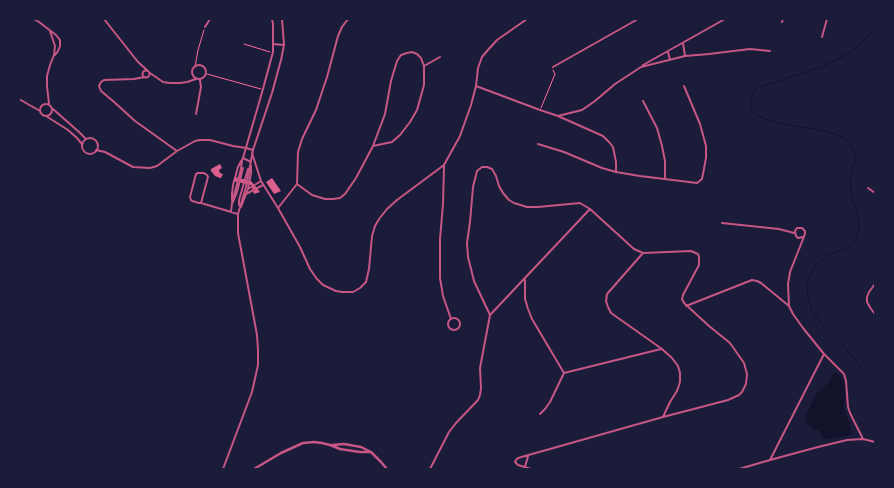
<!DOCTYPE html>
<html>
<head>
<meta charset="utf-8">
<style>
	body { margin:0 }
	#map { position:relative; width:894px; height:488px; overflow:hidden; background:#1b1b3a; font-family:"Golos Text",sans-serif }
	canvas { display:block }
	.frame { position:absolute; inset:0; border:20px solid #1b1b3a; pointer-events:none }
</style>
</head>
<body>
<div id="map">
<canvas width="894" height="488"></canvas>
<div class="frame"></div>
</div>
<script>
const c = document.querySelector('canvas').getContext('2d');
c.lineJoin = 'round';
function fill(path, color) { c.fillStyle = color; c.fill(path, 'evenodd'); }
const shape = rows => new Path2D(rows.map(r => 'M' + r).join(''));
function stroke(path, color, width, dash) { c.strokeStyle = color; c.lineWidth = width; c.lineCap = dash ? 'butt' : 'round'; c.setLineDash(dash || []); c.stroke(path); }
fill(shape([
	[835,372,842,378,845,387,844,409,852,432,850,435,840,437,823,439,820,434,819,430,815,430,807,423,805,420,806,415,816,394,826,385]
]), '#12122b');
stroke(shape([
	[875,30,871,33,854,50,838,59,821,67,757,88,751,97,751,109,760,117,782,124,820,130,840,136,848,141,854,149,855,161,851,174,850,183,852,197,858,215,859,227,857,238,852,244,844,249,828,255,817,264,813,269,807,285,808,297,812,311,821,323,842,344,860,366,875,380]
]), '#12122b', 1);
fill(shape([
	[220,164,222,168,219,170,220,173,223,174,221,178,220,178,215,176,211,171,211,169],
	[235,177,251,181,260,192,254,194,251,185,233,181],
	[272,178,281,191,274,194,266,182]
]), '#dd5f8e');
stroke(shape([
	[244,44,270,52],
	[195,67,198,50,204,30],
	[207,74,261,89],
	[541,108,555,74,553,70]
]), '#ff6b9d', 1);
stroke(shape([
	[34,19,39,22,56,35,60,40,60,46,58,51,55,55],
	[104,19,138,62,148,71],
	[782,22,783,19],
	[205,27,210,19],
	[822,37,827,19],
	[683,43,685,56],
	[273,44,284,45],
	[668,52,670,60],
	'192 72a7 7 0 1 1 14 0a7 7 0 1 1-14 0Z',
	[643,65,725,19],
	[424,66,440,57],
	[553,67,638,19],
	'142.5 74a3.5 3.5 0 1 1 7 0a3.5 3.5 0 1 1-7 0Z',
	[150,73,163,82,170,83,180,83,187,82,196,79],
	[145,77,134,79,104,80,101,82,99,86,101,91,113,101,135,121,177,151],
	[476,86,540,110,558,116,603,136,609,142,613,147,616,162,616,172],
	[19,99,40,111],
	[643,101,657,128,662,146,665,161,665,179],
	'40 110a6 6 0 1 1 12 0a6 6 0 1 1-12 0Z',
	[49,104,47,86,47,76,50,65,54,55,55,46,50,31],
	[53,109,79,132,86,139],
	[196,114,201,87,200,80],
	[46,116,68,130,77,138,82,144],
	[558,116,582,110,595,101,615,84,641,67,685,56,709,54,750,49,770,51],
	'82 146a8 8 0 1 1 16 0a8 8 0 1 1-16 0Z',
	[538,144,564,152,602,168,616,172,640,176,697,183,702,179,706,158,706,146,700,124,684,86],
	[96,150,105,152,133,167,150,168,157,166,177,151,195,141,200,140,210,140,233,146,246,148,253,150],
	[252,153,261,181,278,208,300,247,310,269,317,279,323,285,336,291,342,292,353,292,360,288,366,282,369,269,372,236,375,226,379,219,387,209,397,200,444,165,460,136,471,105,476,86,478,68,482,57,487,51,497,40,527,19],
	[243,158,263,89,273,52,273,24,272,19],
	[444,166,443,204,440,239,440,278,443,296,451,319],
	[198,173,204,173,207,175,208,177,201,203,199,203,192,201,191,200,190,197,196,174,198,173],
	[297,184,312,195,325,199,333,199,340,198,345,194,356,178,373,146,385,114,391,81,397,61,401,55,407,53,412,52,417,54,421,58,424,66,424,85,417,110,410,122,400,135,392,142,373,146],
	[868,188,875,193],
	[248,189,251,173,251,166],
	[246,194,248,189,261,181],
	[232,201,232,194,233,185,238,167,241,161],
	[201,203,238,214],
	[232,204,237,192,243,168],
	[239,205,239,200,248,169],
	[241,207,246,194,263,185],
	[278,208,297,184,298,152,302,139,316,110,327,77,338,36,342,27,348,19],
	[231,212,232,203,241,169,242,160,243,158,251,162],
	[722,223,779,229,794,233],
	[803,237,798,238,796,236,795,231,797,228,802,228,805,231,805,234,790,272,788,284,789,306,793,314,803,328,824,354,844,374,846,381,848,407,850,413,863,439,875,442],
	[643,253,607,294,606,301,608,307,611,313,662,349,672,358,678,366,680,373,680,382,677,391,670,402,663,417],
	[525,280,525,299,528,309,532,319,564,373,661,349],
	[875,284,869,292,867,297,867,302,871,309,875,314],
	[686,306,752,280,757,281,761,283,789,306],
	[490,315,474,281,468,257,467,243,470,222,473,187,477,171,482,167,487,167,492,169,496,176,499,186,503,193,509,200,514,203,527,207,538,207,580,203,590,209,634,249,643,253,691,251,698,254,699,257,699,265,683,295,682,299,684,303,709,326,730,343,744,363,747,374,746,384,742,392,739,395,728,400,663,417,518,458,516,460,515,462,518,465,531,469],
	'448 324a6 6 0 1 1 12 0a6 6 0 1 1-12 0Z',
	[540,414,545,409,550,402,564,373],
	[770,460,824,354],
	[525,467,528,456],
	[223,469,252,392,258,365,258,350,257,335,238,233,238,214,246,187,253,150,272,93,281,60,284,45,282,19],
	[430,469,449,432,456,423,478,400,480,395,481,388,480,368,490,315,590,209],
	[739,469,770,460,818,447,847,440,863,439]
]), '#c65784', 2);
stroke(shape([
	[332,445,344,444,361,447,371,452,381,462,387,469],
	[254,469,281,453,303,443,314,442,322,443,330,445,340,449,360,452,371,452]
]), '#c65784', 2.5);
</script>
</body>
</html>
